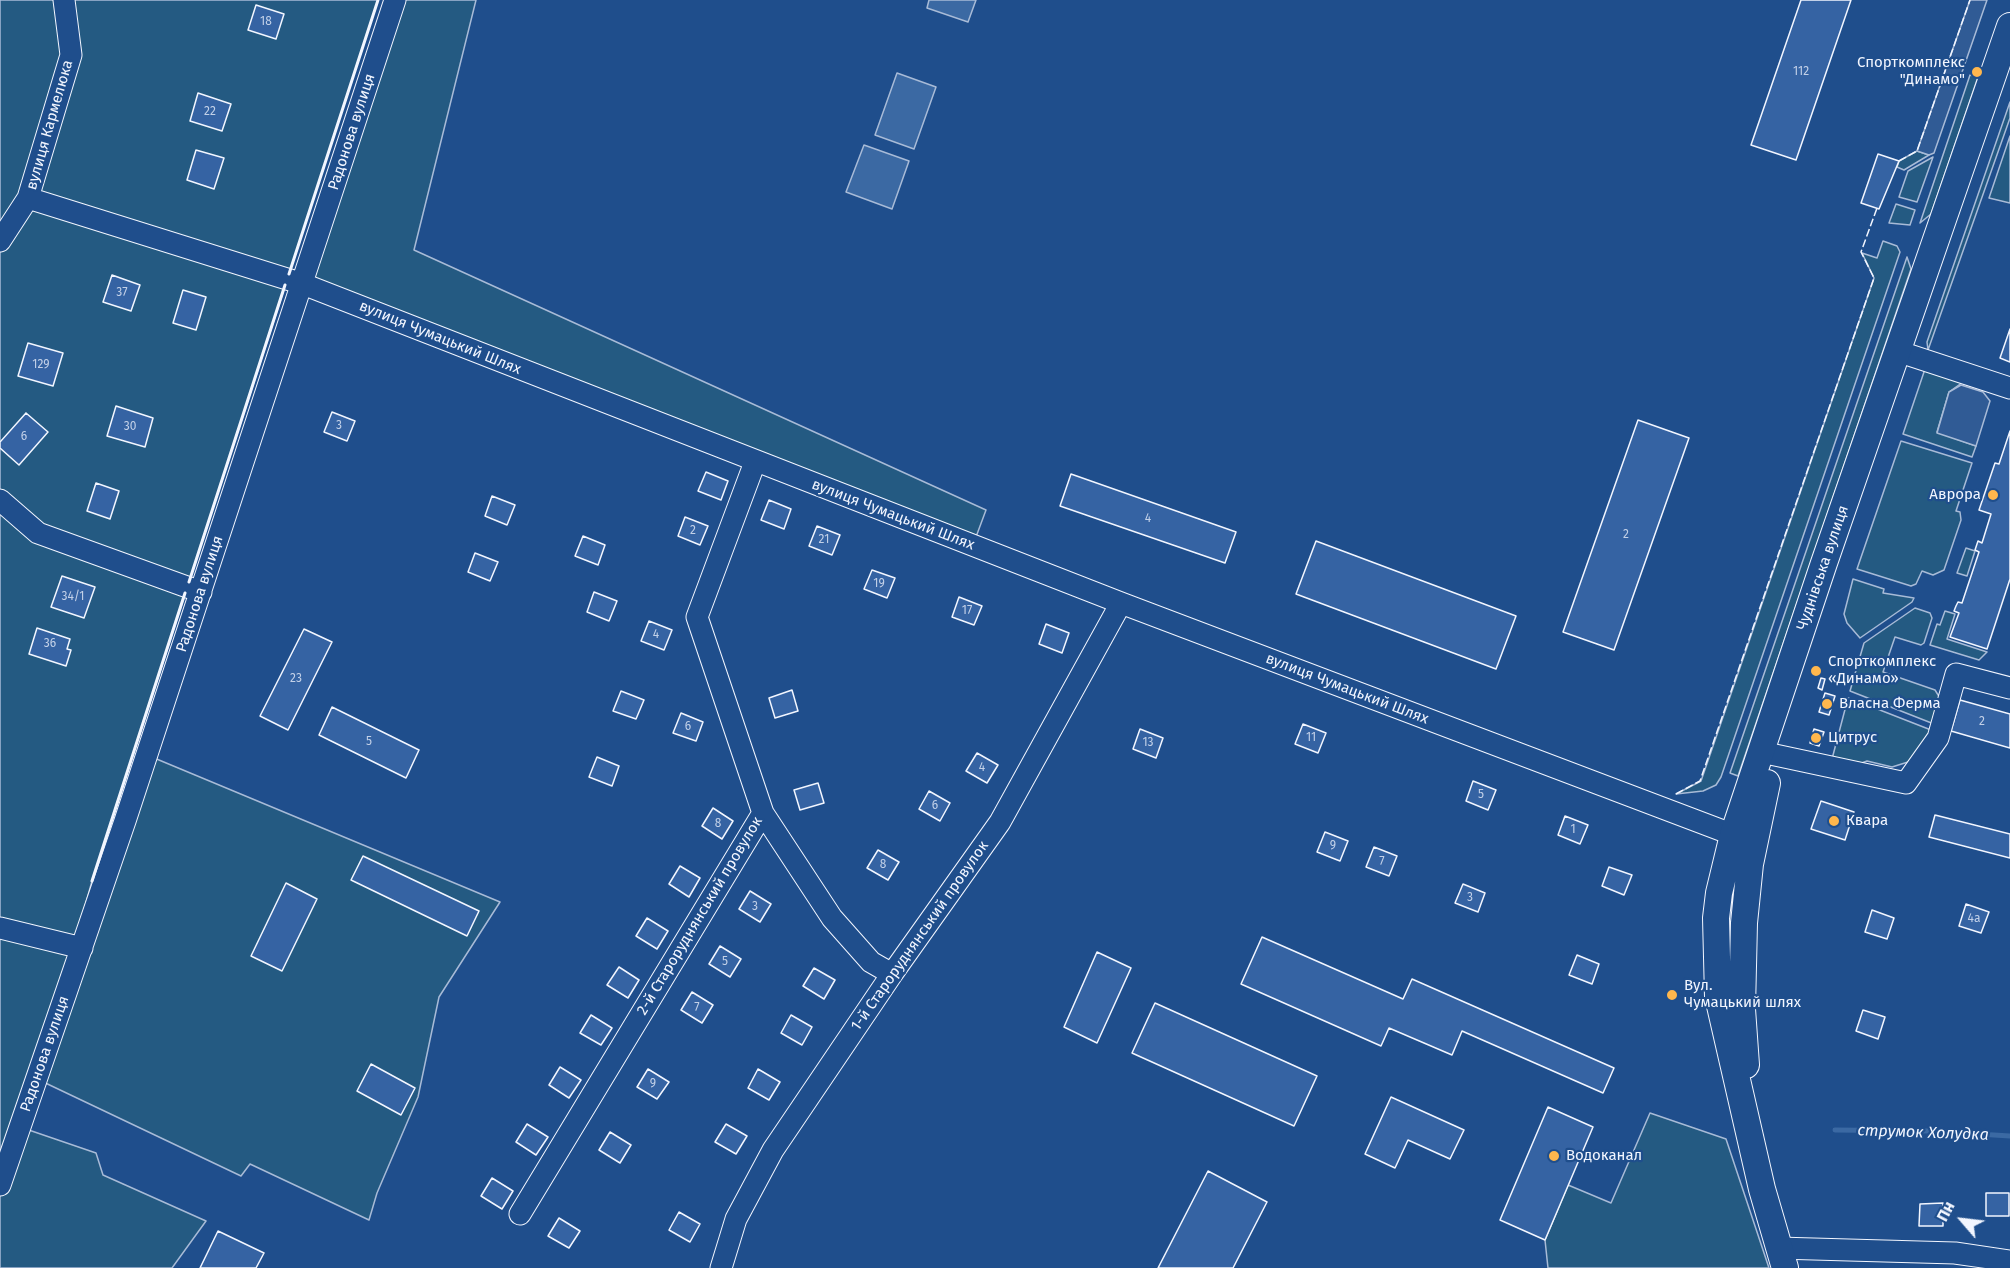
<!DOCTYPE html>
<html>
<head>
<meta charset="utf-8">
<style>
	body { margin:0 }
	#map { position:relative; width:2010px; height:1268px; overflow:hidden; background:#1f4e8c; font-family:"Fira Sans",sans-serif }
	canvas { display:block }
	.north { position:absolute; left:1932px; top:1190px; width:60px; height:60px; -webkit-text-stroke:4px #1f4e8c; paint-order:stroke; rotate:298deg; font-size:16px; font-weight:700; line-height:24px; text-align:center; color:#f2f6ff }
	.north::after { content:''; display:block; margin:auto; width:21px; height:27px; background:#f2f6ff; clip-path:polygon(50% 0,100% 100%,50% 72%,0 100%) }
</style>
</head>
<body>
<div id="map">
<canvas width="2010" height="1268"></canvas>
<div class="north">Пн</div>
</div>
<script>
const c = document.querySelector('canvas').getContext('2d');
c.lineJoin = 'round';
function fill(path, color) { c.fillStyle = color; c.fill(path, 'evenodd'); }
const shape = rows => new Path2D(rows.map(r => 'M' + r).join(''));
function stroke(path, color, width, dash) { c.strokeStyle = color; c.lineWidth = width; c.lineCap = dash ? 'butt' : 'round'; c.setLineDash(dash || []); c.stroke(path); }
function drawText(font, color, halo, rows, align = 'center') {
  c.font = font + ' "Fira Sans",sans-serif'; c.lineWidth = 4.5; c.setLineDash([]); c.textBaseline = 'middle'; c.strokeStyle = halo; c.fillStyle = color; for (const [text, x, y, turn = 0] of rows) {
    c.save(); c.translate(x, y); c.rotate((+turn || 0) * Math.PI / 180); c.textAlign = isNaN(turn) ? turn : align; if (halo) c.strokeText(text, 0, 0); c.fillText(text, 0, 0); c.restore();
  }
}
const green = shape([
	[0,0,378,0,92,881,41,1064,147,755,500,902,439,997,418,1097,377,1193,369,1220,250,1164,241,1176,37,1079,20,1127,96,1153,103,1175,206,1221,172,1268,0,1268,0,0],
	[395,0,476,0,414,250,986,510,973,545,303,284,395,0],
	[1970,75,1978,77,1931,214,1920,223,1970,75],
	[2010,102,2010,118,1928,350,1927,342,2010,102],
	[2010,136,2010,203,1989,198,2010,136],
	[1917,151,1929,155,1904,170,1897,167,1899,161,1917,151],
	[1933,157,1917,202,1899,197,1908,171,1933,157],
	[1896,204,1915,210,1910,225,1889,223,1896,204],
	[1883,241,1897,246,1900,252,1721,777,1716,785,1703,791,1676,794,1701,781,1874,278,1862,253,1877,258,1883,241],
	[1907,257,1911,269,1738,776,1730,773,1907,257],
	[1925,369,1963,382,1949,392,1937,432,1976,446,1972,457,1903,434,1925,369],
	[1901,441,1972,463,1956,511,1960,512,1961,520,1944,570,1933,575,1922,571,1916,584,1911,586,1857,569,1901,441],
	[1966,548,1975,551,1967,576,1957,573,1966,548],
	[1853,579,1884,589,1883,593,1914,598,1912,602,1860,638,1847,623,1844,614,1853,579],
	[1915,608,1930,613,1932,618,1924,643,1921,645,1895,637,1883,672,1935,690,1940,698,1934,724,1850,691,1864,643,1915,608],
	[1945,611,1955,614,1947,639,1987,652,1979,660,1930,645,1937,624,1940,625,1945,611],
	[1848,698,1862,703,1931,730,1914,756,1908,762,1892,767,1867,761,1859,764,1832,759,1848,698],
	[1650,1113,1726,1139,1769,1268,1548,1268,1545,1240,1568,1185,1611,1203,1650,1113]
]);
fill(green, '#245a82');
stroke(green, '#a8bbd7', 1.5);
const parking = shape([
	[1970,0,1987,0,1934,153,1929,155,1917,151,1970,0],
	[1961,385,1983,392,1990,401,1976,446,1937,433,1949,392,1961,385]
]);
fill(parking, '#305b95');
stroke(parking, '#a8bbd7', 1.5);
const water = shape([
	[929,0,976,0,968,22,927,8,929,0],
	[897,73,936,87,914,149,875,135,897,73],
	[864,145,909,161,892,209,846,192,864,145]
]);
fill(water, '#3b69a3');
stroke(water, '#a8bbd7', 1.5);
stroke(shape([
	[1835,1130,1930,1131,2010,1136]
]), '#3b69a3', 5);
const building = shape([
	[1801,0,1851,0,1796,160,1751,145,1801,0],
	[256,5,284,14,276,39,248,30,256,5],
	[198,93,231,104,222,131,190,121,198,93],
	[196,150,224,158,214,189,187,180,196,150],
	[1878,154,1899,161,1879,209,1861,203,1878,154],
	[112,275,140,285,131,311,103,302,112,275],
	[183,290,206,297,196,330,173,323,183,290],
	[2010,329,2010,362,2000,358,2010,329],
	[28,343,63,353,53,386,18,376,28,343],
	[116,406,153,418,145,447,107,436,116,406],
	[332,412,355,421,347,441,324,432,332,412],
	[26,413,48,432,19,465,0,448,0,442,26,413],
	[1638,420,1689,438,1614,650,1563,632,1638,420],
	[2010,431,2010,579,1987,649,1950,637,1959,613,1954,611,1956,606,1958,602,1962,603,1979,552,1975,550,1978,541,1982,543,1991,514,1979,510,1995,463,1999,464,2010,431],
	[706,472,728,481,721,500,698,491,706,472],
	[1071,474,1236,532,1225,563,1060,506,1071,474],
	[96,483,119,491,110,519,87,511,96,483],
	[492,496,515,505,507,525,485,516,492,496],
	[769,500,791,509,784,529,761,520,769,500],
	[685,517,708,526,700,545,678,536,685,517],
	[817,526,840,535,832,555,809,546,817,526],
	[583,536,605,545,598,565,575,556,583,536],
	[1316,541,1516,616,1496,669,1296,594,1316,541],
	[475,553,498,562,490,581,468,572,475,553],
	[872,570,895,578,887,598,864,589,872,570],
	[62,576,95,587,84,618,51,607,62,576],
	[594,592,617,601,609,621,587,612,594,592],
	[959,597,982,606,974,625,952,617,959,597],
	[649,621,672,630,664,650,641,641,649,621],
	[1046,624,1069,633,1062,653,1039,644,1046,624],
	[37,628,70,639,67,649,71,650,66,666,29,654,37,628],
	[304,629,332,642,288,730,260,716,304,629],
	[1821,678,1825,679,1822,690,1818,688,1821,678],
	[792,690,798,711,775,718,769,698,792,690],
	[621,691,644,700,636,719,613,711,621,691],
	[1825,693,1835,696,1829,715,1819,712,1825,693],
	[1960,700,2010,714,2010,748,1951,731,1960,700],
	[332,707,419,750,406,778,319,735,332,707],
	[681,713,703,722,696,741,673,733,681,713],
	[1303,724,1326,733,1318,753,1295,744,1303,724],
	[1140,729,1163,738,1156,758,1133,749,1140,729],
	[1814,729,1824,732,1819,746,1810,743,1814,729],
	[977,753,998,765,987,783,966,771,977,753],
	[597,757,619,766,612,786,589,777,597,757],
	[1473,781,1496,790,1488,810,1466,801,1473,781],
	[818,783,824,803,800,810,794,790,818,783],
	[929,791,950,803,940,821,919,809,929,791],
	[1821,801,1854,812,1845,840,1811,829,1821,801],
	[713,808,733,821,722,839,702,826,713,808],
	[1935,815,2010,834,2010,858,1929,837,1935,815],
	[1565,816,1588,825,1580,844,1558,835,1565,816],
	[1325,832,1348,841,1340,861,1317,852,1325,832],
	[1374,847,1397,856,1389,876,1366,867,1374,847],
	[878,850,899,862,888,880,867,868,878,850],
	[363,856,479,911,467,936,351,880,363,856],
	[680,866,700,878,689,897,669,884,680,866],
	[1609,867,1632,875,1624,895,1602,886,1609,867],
	[286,883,317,899,282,971,251,956,286,883],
	[1463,884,1485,893,1478,912,1455,903,1463,884],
	[750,891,771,904,760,922,739,909,750,891],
	[1966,904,1989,912,1981,933,1959,926,1966,904],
	[1872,910,1894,918,1887,939,1865,932,1872,910],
	[647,918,668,931,657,949,636,936,647,918],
	[1262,937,1403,999,1412,979,1614,1068,1603,1093,1462,1031,1452,1055,1389,1028,1381,1046,1241,984,1262,937],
	[720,946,741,959,730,977,709,964,720,946],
	[1097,952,1131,968,1097,1043,1064,1027,1097,952],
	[1577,955,1599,964,1592,984,1569,975,1577,955],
	[619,967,639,980,628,998,607,985,619,967],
	[814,968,835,980,824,999,803,986,814,968],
	[692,992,713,1005,702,1023,681,1010,692,992],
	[1155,1003,1317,1076,1294,1126,1132,1053,1155,1003],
	[1863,1010,1885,1017,1878,1039,1856,1031,1863,1010],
	[591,1015,612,1028,601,1045,580,1033,591,1015],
	[791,1015,812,1027,802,1045,781,1033,791,1015],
	[371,1064,415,1088,401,1115,357,1091,371,1064],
	[560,1067,581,1080,569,1098,549,1085,560,1067],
	[648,1069,669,1082,657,1099,637,1087,648,1069],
	[758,1069,780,1082,769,1100,748,1088,758,1069],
	[1391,1097,1464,1130,1450,1159,1408,1140,1395,1168,1365,1154,1391,1097],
	[1548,1107,1593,1127,1545,1240,1500,1220,1548,1107],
	[527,1124,548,1137,536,1155,516,1142,527,1124],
	[726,1124,747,1136,736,1154,715,1142,726,1124],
	[610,1132,631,1145,620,1163,599,1150,610,1132],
	[1208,1171,1267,1202,1233,1268,1158,1268,1208,1171],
	[492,1178,513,1191,502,1209,481,1196,492,1178],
	[1986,1193,2009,1193,2009,1216,1986,1216,1986,1193],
	[1943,1203,1943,1226,1919,1226,1920,1204,1943,1203],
	[679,1212,700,1224,690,1242,669,1230,679,1212],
	[559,1218,580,1231,569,1248,548,1236,559,1218],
	[218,1231,264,1253,256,1268,200,1268,218,1231]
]);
fill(building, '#3563a3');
stroke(building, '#f2f6ff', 1.5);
const minor = shape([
	[28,198,303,284,1121,603,1747,840],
	[0,241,28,198,71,55,64,0],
	[1897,351,2010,388],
	[0,500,38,533,201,592],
	[1761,752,1906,783,1938,738,1956,674,2010,688],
	[763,813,832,918,871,962,892,974],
	[0,928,82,948],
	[0,1185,125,821,395,0],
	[520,1214,763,813,697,617,755,462],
	[1778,1248,1955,1253,2010,1261],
	[721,1268,736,1219,773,1150,892,974,1000,822,1121,603]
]);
const major = shape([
	[1746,1065,1742,1009,1744,923,1750,864,1767,783],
	[1785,1268,1762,1189,1718,997,1716,918,1719,893,1733,835,1824,563,2010,26]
]);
stroke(minor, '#f2f6ff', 23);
stroke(major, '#f2f6ff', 28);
stroke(minor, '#1f4e8c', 21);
stroke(major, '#1f4e8c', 26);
stroke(shape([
	[1899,161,1917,151,1970,0],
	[1676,794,1700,781,1874,278,1861,252,1877,208]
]), '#f2f6ff', 1.5, [8, 3]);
stroke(shape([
	[289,274,378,0],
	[189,582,285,285],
	[92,881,185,593]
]), '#f2f6ff', 3);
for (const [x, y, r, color] of [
	[1977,72,6,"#ffb74d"],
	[1993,495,6,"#ffb74d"],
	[1816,671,6,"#ffb74d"],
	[1827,704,6,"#ffb74d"],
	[1816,738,6,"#ffb74d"],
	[1834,821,6,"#ffb74d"],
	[1672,995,6,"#ffb74d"],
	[1554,1156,6,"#ffb74d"]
]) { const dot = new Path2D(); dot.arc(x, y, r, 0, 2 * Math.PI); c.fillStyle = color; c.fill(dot); stroke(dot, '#1f4e8c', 2); }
drawText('12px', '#c3d1e8', null, [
	["18",266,22],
	["112",1801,72],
	["22",210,112],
	["37",122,293],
	["129",41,365],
	["3",339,426],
	["30",130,427],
	["6",24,437],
	["4",1148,519],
	["2",693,531],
	["2",1626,535],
	["21",824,540],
	["19",879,584],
	["34/1",73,597],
	["17",967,611],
	["4",656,635],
	["36",50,644],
	["23",296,679],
	["2",1982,722],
	["6",688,727],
	["11",1311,738],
	["5",369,742],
	["13",1148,743],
	["4",982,768],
	["5",1481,795],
	["6",935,806],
	["8",718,824],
	["1",1573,830],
	["9",1333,846],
	["7",1382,862],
	["8",883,865],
	["3",1470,898],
	["3",755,907],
	["4а",1974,919],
	["5",725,962],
	["7",697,1008],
	["9",653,1084]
]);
drawText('15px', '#f2f6ff', '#1f4e8c', [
	["Спорткомплекс",1965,63,"right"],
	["\"Динамо\"",1965,80,"right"],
	["Аврора",1981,495,"right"],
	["Спорткомплекс",1828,662],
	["«Динамо»",1828,679],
	["Власна Ферма",1839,704],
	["Цитрус",1828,738],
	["Квара",1846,821],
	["Вул.",1684,986],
	["Чумацький шлях",1684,1003],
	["Водоканал",1566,1156]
], 'left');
drawText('15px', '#f2f6ff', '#1f4e8c', [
	["вулиця Кармелюка",50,125,-74],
	["Радонова вулиця",352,132,-72],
	["вулиця Чумацький Шлях",440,338,22],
	["вулиця Чумацький Шлях",893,515,21],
	["Чуднівська вулиця",1823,568,-71],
	["Радонова вулиця",200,594,-72],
	["вулиця Чумацький Шлях",1347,689,21],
	["2-й Староруднянський провулок",700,916,-59],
	["1-й Староруднянський провулок",920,936,-55],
	["Радонова вулиця",45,1054,-71]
]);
drawText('italic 16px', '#f2f6ff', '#1f4e8c', [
	["струмок Холудка",1923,1133,2]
]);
</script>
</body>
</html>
